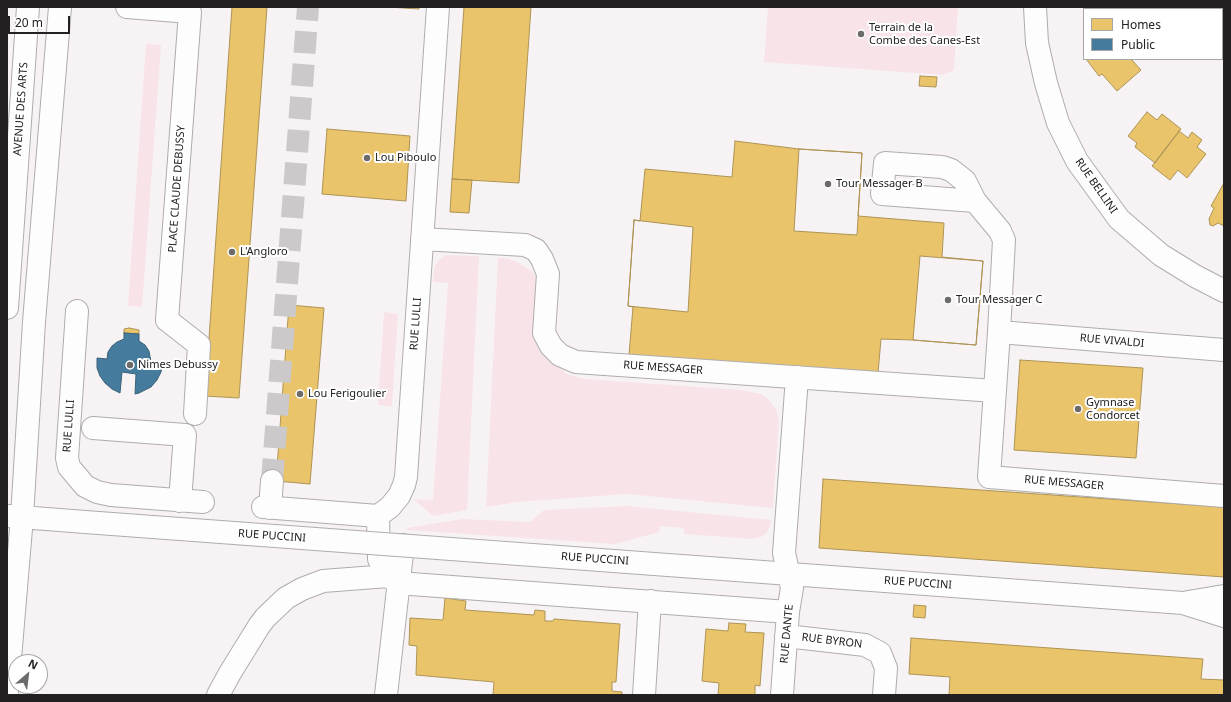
<!DOCTYPE html>
<html>
<head>
<meta charset="utf-8">
<style>
	body { margin:0 }
	#map { position:relative; width:1231px; height:702px; overflow:hidden; background:#f7f3f4; font-family:"Noto Sans",sans-serif }
	canvas { display:block }
	.frame { position:absolute; inset:0; border:8px solid #222020; pointer-events:none }
	.legend { position:absolute; left:1083px; top:8px; width:140px; height:52px; box-sizing:border-box; background:#fff; border:1px solid #a7a6a6; margin:0; padding:5px 7px; list-style:none; font-size:12px; color:#222020 }
	.legend li { display:flex; align-items:center; gap:8px; height:20px }
	.legend b { width:20px; border:1px solid #a7a6a6 }
	.north { position:absolute; left:8px; top:654px; width:40px; height:40px; box-sizing:border-box; background:#fff; border:1px solid #a7a6a6; border-radius:50%; rotate:28deg; font-size:11px; font-weight:700; line-height:16px; text-align:center; color:#222020 }
	.north::after { content:''; display:block; margin:auto; width:14px; height:18px; background:#6d6a6a; clip-path:polygon(50% 0,100% 100%,50% 72%,0 100%) }
	.scale { position:absolute; left:8px; top:16px; width:62px; height:18px; box-sizing:border-box; border:2px solid #222020; border-top:0; padding-left:5px; font-size:12px; line-height:14px; white-space:nowrap; color:#222020; -webkit-text-stroke:3px #fff; paint-order:stroke }
</style>
</head>
<body>
<div id="map">
<canvas width="1231" height="702"></canvas>
<div class="frame"></div>
<ul class="legend">
<li><b style="height:11px;background:#e9c46a"></b>Homes</li>
<li><b style="height:11px;background:#457b9d"></b>Public</li>
</ul>
<div class="north">N</div>
<div class="scale">20 m</div>
</div>
<script>
const c = document.querySelector('canvas').getContext('2d');
c.lineJoin = 'round';
function fill(path, color) { c.fillStyle = color; c.fill(path, 'evenodd'); }
const shape = rows => new Path2D(rows.map(r => 'M' + r).join(''));
function stroke(path, color, width, dash) { c.strokeStyle = color; c.lineWidth = width; c.lineCap = dash ? 'butt' : 'round'; c.setLineDash(dash || []); c.stroke(path); }
function drawText(font, color, halo, rows, align = 'center') {
  c.font = font + ' "Noto Sans",sans-serif'; c.lineWidth = 4; c.setLineDash([]); c.textBaseline = 'middle'; c.strokeStyle = halo; c.fillStyle = color; for (const [text, x, y, turn = 0] of rows) {
    c.save(); c.translate(x, y); c.rotate((+turn || 0) * Math.PI / 180); c.textAlign = isNaN(turn) ? turn : align; if (halo) c.strokeText(text, 0, 0); c.fillText(text, 0, 0); c.restore();
  }
}
fill(shape([
	[768,7,958,7,954,70,943,75,764,62],
	[146,44,161,45,142,307,128,306],
	[446,255,479,256,467,510,433,516,413,499,433,500,448,283,433,282,434,268,436,264,439,260],
	[498,258,506,258,517,262,533,272,538,283,550,359,567,374,585,379,741,390,761,394,766,397,776,409,779,420,773,508,627,494,518,502,486,507],
	[384,312,398,314,392,406,378,405],
	[627,506,771,520,771,524,766,534,761,537,753,539,684,534,684,528,660,526,659,532,615,544,407,530,407,528,462,519,530,522,544,510]
]), '#f8e4e8');
const homes = shape([
	[232,7,267,7,239,398,205,396,232,7],
	[388,7,419,7,419,9,388,7],
	[464,7,531,7,519,183,452,179,464,7],
	[1087,7,1119,7,1116,9,1087,9,1087,7],
	[1169,7,1184,7,1185,9,1166,9,1169,7],
	[1086,59,1131,59,1141,70,1117,91,1102,74,1099,76,1086,59],
	[920,76,937,77,936,87,919,86,920,76],
	[1147,112,1157,120,1162,114,1181,129,1155,163,1135,147,1137,143,1128,136,1147,112],
	[327,129,410,136,406,201,322,194,327,129],
	[1179,131,1188,138,1192,132,1202,140,1197,147,1206,154,1187,178,1178,170,1170,180,1152,166,1179,131],
	[735,141,799,149,862,153,858,216,944,223,942,257,983,261,976,345,913,340,881,339,878,373,629,355,633,307,628,306,634,220,640,221,645,169,732,177,735,141],
	[799,149,862,153,857,235,794,231,799,149],
	[452,179,472,180,469,213,450,212,452,179],
	[1224,183,1224,226,1218,223,1213,226,1210,225,1209,219,1214,208,1211,206,1224,183],
	[634,220,693,227,688,312,628,306,634,220],
	[920,256,983,261,976,345,913,340,920,256],
	[289,305,324,308,310,484,276,481,289,305],
	[129,328,139,330,139,334,124,333,124,329,129,328],
	[1020,360,1143,368,1136,458,1014,450,1020,360],
	[823,479,1224,507,1224,577,819,548,823,479],
	[445,598,466,601,465,610,534,615,535,610,545,611,545,621,553,621,554,619,620,624,616,682,612,682,612,691,622,692,622,695,493,695,494,682,416,675,417,646,409,645,410,618,443,620,445,598],
	[914,605,926,606,925,618,913,617,914,605],
	[729,623,746,624,745,632,764,633,760,686,755,685,755,695,718,695,719,683,702,681,706,629,728,631,729,623],
	[911,638,1203,659,1201,679,1224,680,1224,695,949,695,950,677,909,674,911,638]
]);
fill(homes, '#e9c46a');
stroke(homes, '#ad9354', 1);
const public = shape([
	[124,333,139,334,139,341,145,345,149,351,151,362,163,362,161,372,157,380,151,387,139,393,135,394,136,374,122,372,120,393,112,389,105,383,100,376,97,368,97,358,107,359,108,352,112,346,117,342,124,339,124,333]
]);
fill(public, '#457b9d');
stroke(public, '#3a6078', 1);
stroke(shape([
	[272,481,308,7]
]), '#ccc9ca', 22, [22, 11]);
const minor = shape([
	[127,7,190,12,167,320,199,345,195,414],
	[1035,7,1037,43,1046,83,1058,123,1077,161,1119,219,1161,255,1195,276,1224,291],
	[1222,18,1224,20],
	[975,201,882,194,885,163,942,167,951,170,965,181,975,201,1000,231,1004,240,999,332,989,477,1224,496],
	[422,239,525,245,536,250,542,259,548,274,544,333,551,346,560,355,576,362,995,391],
	[7,308,28,7],
	[77,311,67,458,69,467,85,486,97,492,111,495,203,502],
	[999,332,1224,350],
	[93,428,185,435,180,501],
	[263,507,378,516,390,507,399,496,404,485,406,477,438,7],
	[270,508,272,481],
	[8,516,85,522],
	[378,516,379,559,388,576,398,583,788,612],
	[546,556,1183,603,1224,616],
	[1188,602,1224,596],
	[786,636,865,645,880,653,886,668,884,695],
	[7,694,22,517,34,322,60,7],
	[218,695,230,673,259,626,265,618,286,598,302,589,323,581,388,576],
	[386,695,403,545],
	[644,695,650,601],
	[782,695,788,612,792,588,784,553,797,377]
]);
stroke(minor, '#afacac', 24);
stroke(minor, '#fefdfd', 22);
const minorBridge = shape([
	[85,522,546,556]
]);
stroke(minorBridge, '#afacac', 24, []);
stroke(minorBridge, '#fefdfd', 22);
for (const [x, y, r, color] of [
	[861,34,4,"#6d6a6a"],
	[367,158,4,"#6d6a6a"],
	[828,184,4,"#6d6a6a"],
	[232,252,4,"#6d6a6a"],
	[948,300,4,"#6d6a6a"],
	[130,365,4,"#6d6a6a"],
	[300,394,4,"#6d6a6a"],
	[1078,409,4,"#6d6a6a"]
]) { const dot = new Path2D(); dot.arc(x, y, r, 0, 2 * Math.PI); c.fillStyle = color; c.fill(dot); stroke(dot, '#fff', 1.5); }
drawText('11px', '#222020', '#fff', [
	["Terrain de la",869,28],
	["Combe des Canes-Est",869,41],
	["Lou Piboulo",375,158],
	["Tour Messager B",836,184],
	["L'Angloro",240,252],
	["Tour Messager C",956,300],
	["Nimes Debussy",138,365],
	["Lou Ferigoulier",308,394],
	["Gymnase",1086,403],
	["Condorcet",1086,416]
], 'left');
drawText('11px', '#222020', '#fff', [
	["AVENUE DES ARTS",21,109,-86],
	["RUE BELLINI",1096,186,55],
	["PLACE CLAUDE DEBUSSY",177,189,-86],
	["RUE LULLI",416,324,-86],
	["RUE VIVALDI",1112,341,5],
	["RUE MESSAGER",663,368,4],
	["RUE LULLI",69,426,-86],
	["RUE MESSAGER",1064,483,5],
	["RUE PUCCINI",272,536,4],
	["RUE PUCCINI",595,559,4],
	["RUE PUCCINI",918,583,4],
	["RUE DANTE",787,634,-85],
	["RUE BYRON",832,641,7]
]);
</script>
</body>
</html>
